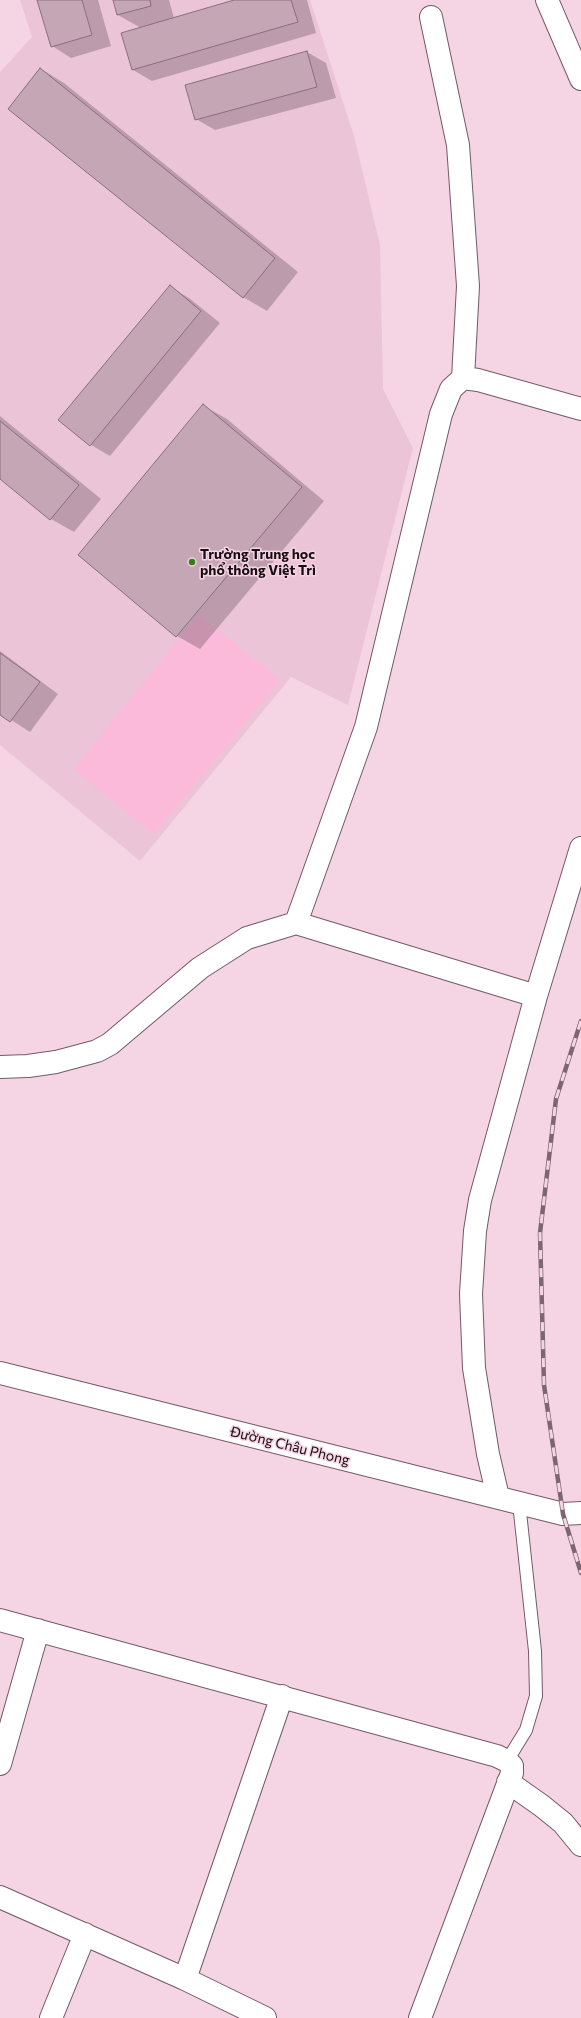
<!DOCTYPE html>
<html>
<head>
<meta charset="utf-8">
<style>
	body { margin:0 }
	canvas { display:block; background:#f5d4e3 }
</style>
</head>
<body>
<canvas width="581" height="2018"></canvas>
<script>
const c = document.querySelector('canvas').getContext('2d');
c.lineJoin = 'round';
function fill(path, color) { c.fillStyle = color; c.fill(path, 'evenodd'); }
const shape = rows => new Path2D(rows.map(r => 'M' + r).join(''));
function stroke(path, color, width, dash) { c.strokeStyle = color; c.lineWidth = width; c.lineCap = dash ? 'butt' : 'round'; c.setLineDash(dash || []); c.stroke(path); }
function drawText(font, color, halo, rows, align = 'center') {
  c.font = font + ' Commissioner,sans-serif'; c.lineWidth = 3; c.setLineDash([]); c.textBaseline = 'middle'; c.strokeStyle = halo; c.fillStyle = color; for (const [text, x, y, turn = 0] of rows) {
    c.save(); c.translate(x, y); c.rotate((+turn || 0) * Math.PI / 180); c.textAlign = isNaN(turn) ? turn : align; if (halo) c.strokeText(text, 0, 0); c.fillText(text, 0, 0); c.restore();
  }
}
fill(shape([
	[20,0,310,0,354,136,380,245,383,389,413,448,348,705,291,677,140,861,0,745,0,72,32,37]
]), '#ecc4d7');
fill(shape([
	[199,614,280,680,154,834,73,769]
]), '#fbbad9');
fill(shape([
	[38,0,98,0,111,46,71,58,52,46],
	[114,0,169,0,174,18,238,0,307,0,316,33,152,81,133,70,141,28,118,15],
	[307,52,326,63,336,98,215,130,196,119],
	[41,69,64,83,298,272,267,311,243,297],
	[170,287,189,298,220,323,110,456,91,445],
	[204,406,227,419,324,501,200,649,177,636],
	[0,416,101,499,74,532,51,519,0,477],
	[0,651,58,694,30,732,0,713]
]), '#0003');
const building = shape([
	[37,0,82,0,92,35,51,47,37,0],
	[113,0,150,0,151,6,117,15,113,0],
	[234,0,291,0,298,22,132,70,121,33,234,0],
	[307,51,317,87,195,120,185,85,307,51],
	[40,68,275,258,243,298,8,109,40,68],
	[170,285,201,311,90,446,58,420,170,285],
	[203,404,302,487,176,637,78,555,203,404],
	[0,421,79,485,50,520,0,479,0,421],
	[0,653,40,682,10,722,0,715,0,653]
]);
fill(building, '#c5a6b4');
stroke(building, '#8b6e7c', 1);
const service = shape([
	[507,1761,526,1730,536,1696,535,1651,519,1503]
]);
const minor = shape([
	[547,0,581,79],
	[431,17,458,145,468,286,463,378],
	[296,923,366,727,441,414,451,389,463,378,478,380,581,409],
	[0,1067,28,1066,56,1062,97,1051,110,1044,200,968,247,938,296,923,536,996],
	[498,1497,488,1454,474,1368,471,1294,475,1231,480,1200,536,996,581,848],
	[0,1620,497,1756,507,1761,512,1766,512,1773,420,2018],
	[0,1764,38,1630],
	[508,1782,542,1806,563,1823,581,1845],
	[0,1897,185,1979,265,2018],
	[185,1979,282,1696],
	[51,2018,85,1934]
]);
const tertiary = shape([
	[0,1373,563,1514,581,1513]
]);
stroke(service, '#755967', 14);
stroke(minor, '#755967', 24);
stroke(tertiary, '#755967', 24);
stroke(service, '#fff', 12);
stroke(minor, '#fff', 22);
stroke(tertiary, '#fff', 22);
const rail = shape([
	[581,1021,556,1099,540,1233,544,1385,563,1514,581,1573]
]);
stroke(rail, '#7c6771', 4.5);
stroke(rail, '#f5d4e3', 3, [9]);
for (const [x, y, r, color] of [
	[192,562,4,"#377b1d"]
]) { const dot = new Path2D(); dot.arc(x, y, r, 0, 2 * Math.PI); c.fillStyle = color; c.fill(dot); stroke(dot, '#f5d4e3', 1.5); }
drawText('bold 14px', '#180d12', '#f5d4e3', [
	["Trường Trung học",200,554],
	["phổ thông Việt Trì",200,570]
], 'left');
drawText('14px', '#180d12', '#f5d4e3', [
	["Đường Châu Phong",290,1446,14]
]);
</script>
</body>
</html>
